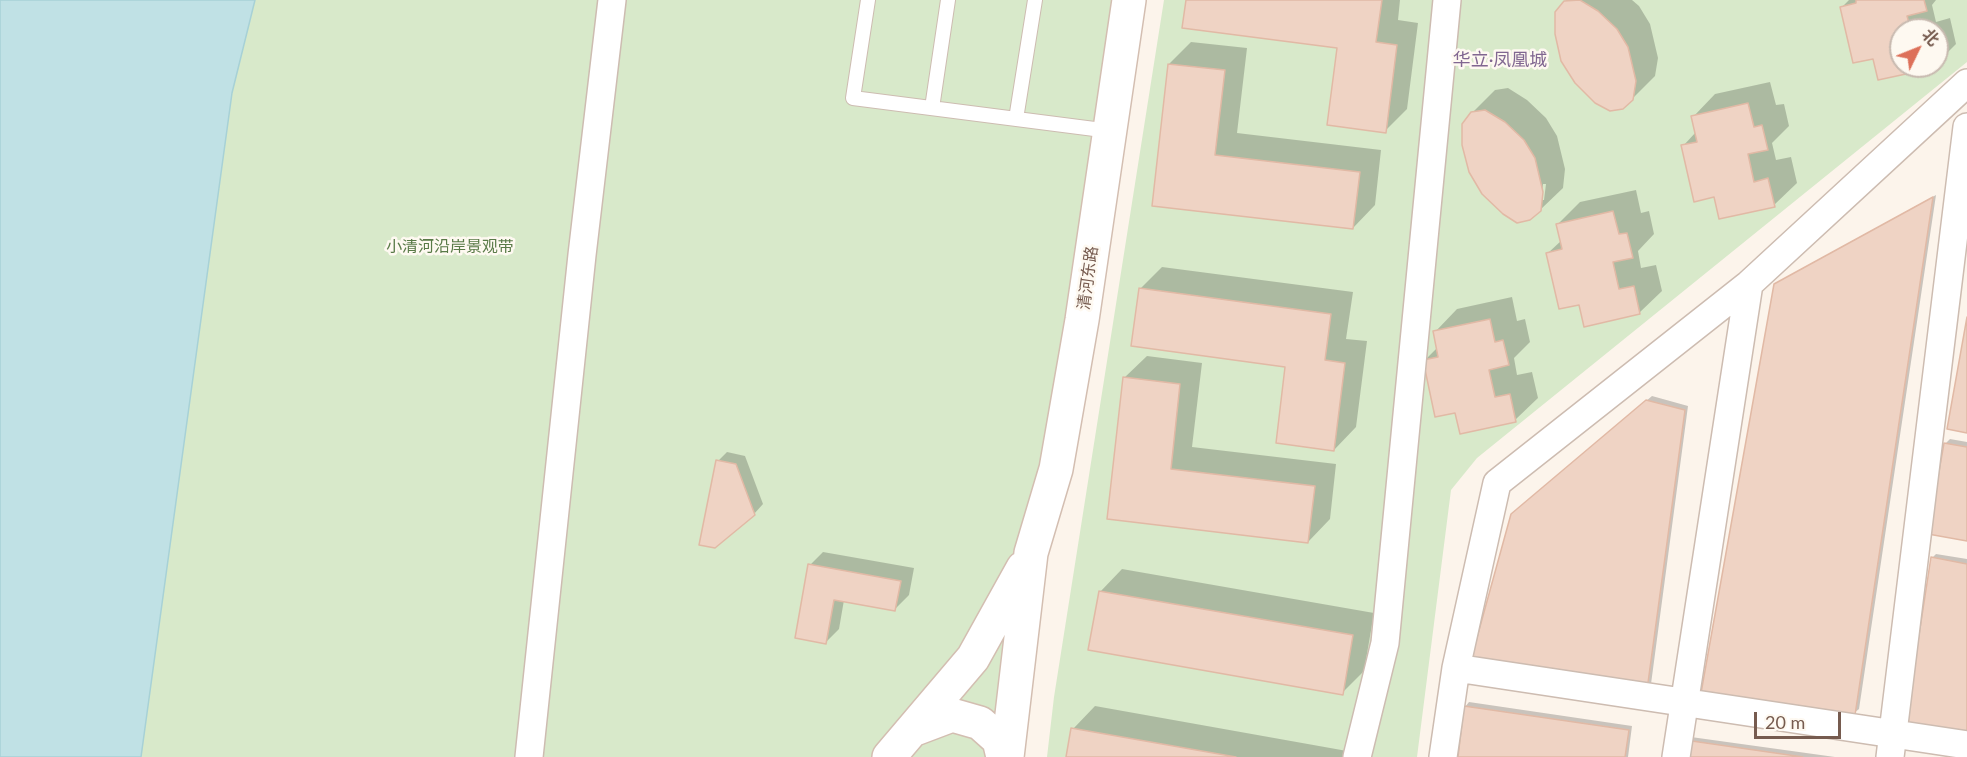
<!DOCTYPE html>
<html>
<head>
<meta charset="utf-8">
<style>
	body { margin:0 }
	#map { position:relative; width:1967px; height:757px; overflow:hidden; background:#fcf4eb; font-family:Lato,"Noto Sans SC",sans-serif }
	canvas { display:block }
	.north { position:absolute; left:1889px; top:18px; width:60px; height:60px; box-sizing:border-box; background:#fef9f1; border:2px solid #c8bab0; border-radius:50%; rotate:47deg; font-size:16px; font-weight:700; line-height:24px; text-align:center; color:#765b4f }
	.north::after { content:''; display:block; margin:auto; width:21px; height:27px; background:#dd7059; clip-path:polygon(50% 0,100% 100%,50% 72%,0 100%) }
	.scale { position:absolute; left:1754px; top:712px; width:87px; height:27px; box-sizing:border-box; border:3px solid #765b4f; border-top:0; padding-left:8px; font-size:18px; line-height:21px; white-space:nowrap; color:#765b4f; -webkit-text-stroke:4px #fef9f1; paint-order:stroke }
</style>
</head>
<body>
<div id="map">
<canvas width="1967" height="757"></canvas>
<div class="north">北</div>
<div class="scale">20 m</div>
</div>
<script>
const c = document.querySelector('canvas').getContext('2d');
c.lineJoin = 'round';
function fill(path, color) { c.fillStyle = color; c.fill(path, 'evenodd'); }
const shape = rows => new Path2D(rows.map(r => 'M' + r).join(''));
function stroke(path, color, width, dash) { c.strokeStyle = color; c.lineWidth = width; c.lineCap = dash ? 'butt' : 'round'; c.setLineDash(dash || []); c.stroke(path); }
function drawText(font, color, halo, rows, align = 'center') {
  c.font = font + ' Lato,"Noto Sans SC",sans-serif'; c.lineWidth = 5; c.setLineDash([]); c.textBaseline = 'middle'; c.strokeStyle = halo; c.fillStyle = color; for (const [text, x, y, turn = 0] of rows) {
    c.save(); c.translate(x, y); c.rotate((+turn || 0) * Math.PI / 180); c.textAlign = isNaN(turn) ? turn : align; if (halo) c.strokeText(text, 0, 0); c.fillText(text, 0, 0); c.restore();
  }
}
fill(shape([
	[255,0,1129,0,1007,757,138,757,232,93],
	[1164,0,1967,0,1967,62,1477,458,1451,490,1417,757,1047,757,1054,697],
	[1901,30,1937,30,1937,66,1901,66]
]), '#d8e9ca');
const water = shape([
	[0,0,255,0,232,93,141,757,0,757,0,0]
]);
fill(water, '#c0e1e5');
stroke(water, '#a7d1d6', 1.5);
fill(shape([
	[1187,0,1400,0,1398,20,1418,23,1407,109,1385,131,1339,47],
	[1567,0,1632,0,1639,6,1650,24,1658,58,1655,76,1632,99,1565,2],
	[1849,0,1936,0,1932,5,1936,22,1950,18,1956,44,1937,63,1937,30,1901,30,1901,66,1934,66,1879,78,1874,57,1842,7],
	[1191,42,1247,48,1237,133,1381,150,1375,205,1353,228,1153,204,1169,64],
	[1770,82,1776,105,1784,104,1789,126,1772,143,1776,160,1791,157,1797,183,1774,205,1715,195,1683,146,1696,132,1693,117,1715,94],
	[1508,88,1527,100,1546,118,1557,136,1565,169,1563,188,1540,210,1472,113,1495,90],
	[1543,184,1546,184,1544,200,1541,200],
	[1636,190,1641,213,1649,211,1654,234,1638,251,1641,268,1656,265,1662,291,1639,313,1580,303,1548,253,1562,240,1558,224,1580,202],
	[1936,195,1859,709,1854,713,1776,285,1781,280],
	[1162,267,1353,292,1346,339,1367,341,1356,427,1334,450,1287,366,1140,289],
	[1512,297,1517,321,1525,319,1530,342,1514,358,1517,375,1532,372,1538,398,1515,420,1456,411,1424,361,1438,347,1435,332,1457,309],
	[1147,356,1202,363,1192,447,1336,464,1330,519,1308,542,1108,518,1124,378],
	[1652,396,1688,406,1651,684,1646,689,1518,510],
	[1950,439,1967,442,1967,540,1930,533,1946,443],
	[727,452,745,456,763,504,754,514,718,461],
	[823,552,914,568,909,595,895,609,844,600,839,629,826,642,810,565],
	[1936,554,1967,559,1967,732,1932,558],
	[1122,569,1374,613,1364,671,1342,693,1100,592],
	[1469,702,1632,726,1628,757,1460,757,1465,707],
	[1095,706,1347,751,1346,757,1068,757,1073,729],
	[1691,737,1835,757,1684,757]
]), '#0003');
const building = shape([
	[1186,0,1382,0,1376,42,1397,45,1386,133,1327,125,1337,48,1182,28,1186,0],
	[1580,0,1598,11,1617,29,1628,47,1636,81,1633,100,1623,109,1610,111,1595,103,1575,83,1561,61,1555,34,1555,12,1564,1,1580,0],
	[1856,0,1924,0,1927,11,1907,16,1911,30,1901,30,1901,66,1934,66,1934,68,1878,80,1873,59,1853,63,1840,7,1856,3,1856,0],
	[1168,64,1225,70,1215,155,1360,172,1353,229,1152,206,1168,64],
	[1748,103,1754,127,1762,125,1768,150,1748,154,1754,182,1768,178,1775,207,1719,219,1714,197,1694,202,1681,145,1697,142,1691,116,1748,103],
	[1485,110,1505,122,1524,140,1535,158,1543,192,1541,211,1530,220,1517,223,1503,214,1482,194,1469,172,1462,145,1462,124,1471,112,1485,110],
	[1933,197,1855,715,1701,693,1774,284,1933,197],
	[1613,211,1619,234,1627,233,1633,258,1613,262,1619,289,1634,286,1640,314,1584,327,1579,305,1559,309,1546,253,1562,249,1556,224,1613,211],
	[1139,288,1331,314,1325,360,1345,363,1334,451,1276,443,1285,367,1131,346,1139,288],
	[1967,317,1967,433,1947,429,1967,317],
	[1490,319,1495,342,1503,340,1509,365,1489,370,1495,397,1510,394,1516,422,1460,434,1455,413,1435,417,1423,360,1438,357,1433,331,1490,319],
	[1123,377,1180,384,1171,469,1315,486,1308,543,1107,519,1123,377],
	[1646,400,1685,410,1647,690,1470,663,1511,514,1646,400],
	[1944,443,1967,447,1967,541,1928,534,1944,443],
	[716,460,736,464,755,515,715,548,699,545,716,460],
	[1931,557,1967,564,1967,734,1905,726,1931,557],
	[808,564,901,581,895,611,834,600,826,644,795,638,808,564],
	[1099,591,1353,635,1343,695,1088,650,1099,591],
	[1464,706,1629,730,1625,757,1458,757,1464,706],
	[1071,728,1236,757,1066,757,1071,728],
	[1685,740,1803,757,1683,757,1685,740]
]);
fill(building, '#efd3c4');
stroke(building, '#e1b9a5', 1.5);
const lane = shape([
	[868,0,853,98,1110,131],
	[932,108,948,0],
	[1016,119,1035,0]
]);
const street = shape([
	[1456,668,1967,745],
	[529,757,582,255,612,0],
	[1357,757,1385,643,1447,0],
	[1443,757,1456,668,1497,483,1749,284,1967,83],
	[1676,757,1749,284],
	[1890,757,1967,127]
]);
const secondary = shape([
	[915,729,952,715,980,723,999,740,1003,757],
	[889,757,973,658,1023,568],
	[1007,757,1031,553,1056,469,1082,320,1129,0]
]);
stroke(lane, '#cdbcb1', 16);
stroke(street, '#cdbcb1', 30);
stroke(secondary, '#d3beb1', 36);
stroke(lane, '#fff', 14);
stroke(street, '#fff', 27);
stroke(secondary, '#fff', 33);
drawText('16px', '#597a47', '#fef9f1', [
	["小清河沿岸景观带",450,247]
]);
drawText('16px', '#765b4f', '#fef9f1', [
	["清河东路",1088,278,-82]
]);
drawText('18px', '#816791', '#fef9f1', [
	["华立·凤凰城",1500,60]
]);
</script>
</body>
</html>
